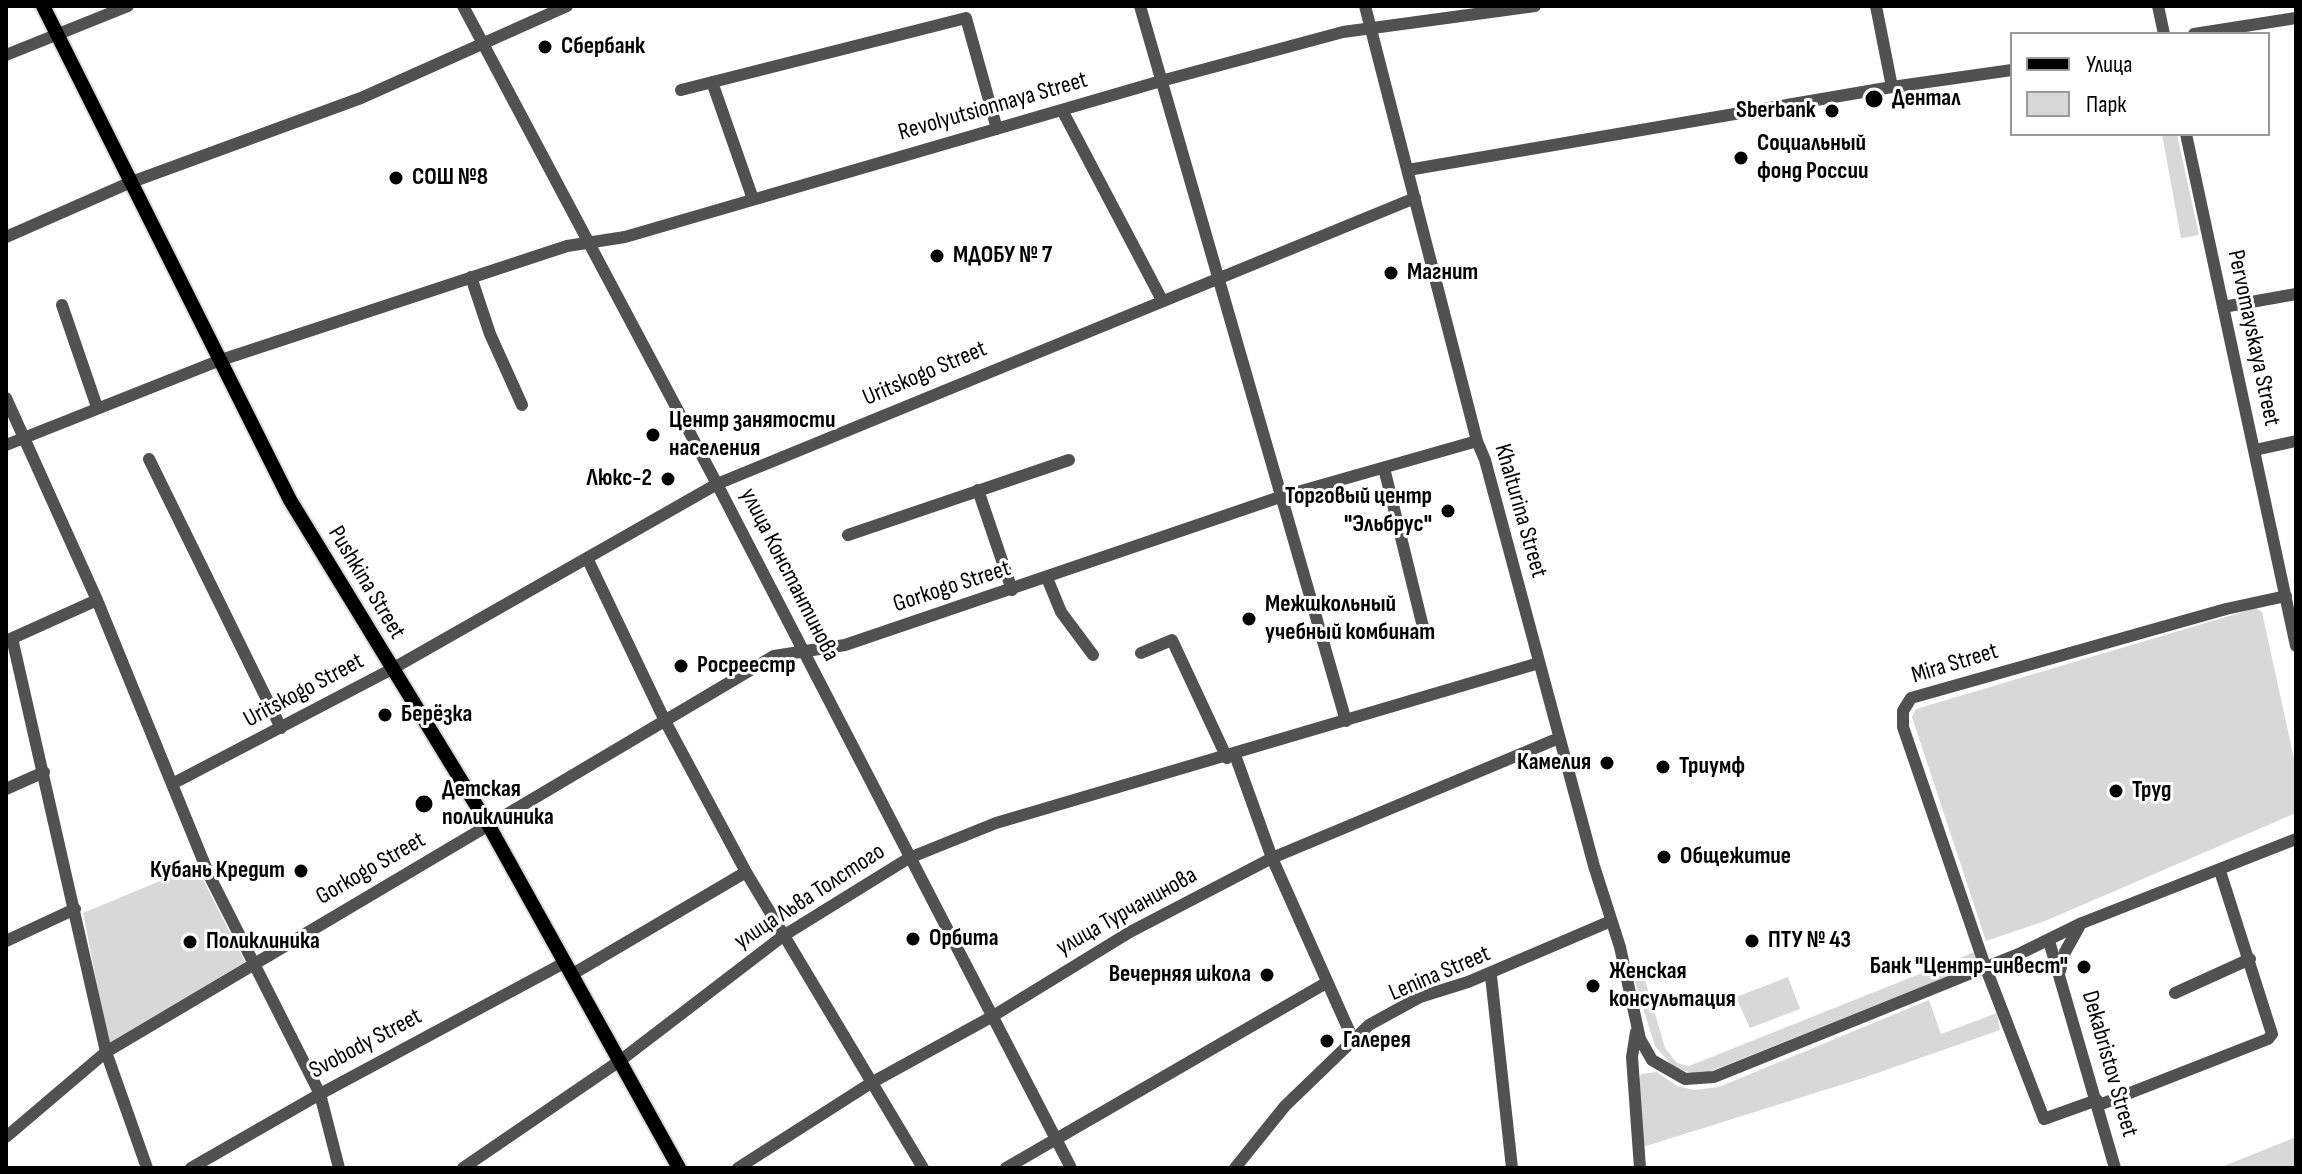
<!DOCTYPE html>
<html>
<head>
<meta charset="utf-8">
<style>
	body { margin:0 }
	#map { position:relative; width:2302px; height:1174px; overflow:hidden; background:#fff; font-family:"Sofia Sans Condensed",sans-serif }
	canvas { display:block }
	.frame { position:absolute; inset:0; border:8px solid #000; pointer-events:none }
	.legend { position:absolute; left:2010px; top:32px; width:260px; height:104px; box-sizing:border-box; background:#fff; border:2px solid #999; margin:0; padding:10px 14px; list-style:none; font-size:24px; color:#000 }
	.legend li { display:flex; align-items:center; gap:16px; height:40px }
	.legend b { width:40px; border:2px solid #999 }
</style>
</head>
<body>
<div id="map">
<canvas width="2302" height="1174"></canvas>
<div class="frame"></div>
<ul class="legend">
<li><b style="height:10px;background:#000"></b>Улица</li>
<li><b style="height:22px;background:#d8d8d8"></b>Парк</li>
</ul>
</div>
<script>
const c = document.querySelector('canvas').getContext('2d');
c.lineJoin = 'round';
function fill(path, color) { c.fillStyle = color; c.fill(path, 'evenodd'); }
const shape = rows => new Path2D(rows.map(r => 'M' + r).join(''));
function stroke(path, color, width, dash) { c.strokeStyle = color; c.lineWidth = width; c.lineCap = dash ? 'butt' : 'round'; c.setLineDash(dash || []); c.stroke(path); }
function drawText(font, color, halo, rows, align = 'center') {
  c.font = font + ' "Sofia Sans Condensed",sans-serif'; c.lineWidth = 6; c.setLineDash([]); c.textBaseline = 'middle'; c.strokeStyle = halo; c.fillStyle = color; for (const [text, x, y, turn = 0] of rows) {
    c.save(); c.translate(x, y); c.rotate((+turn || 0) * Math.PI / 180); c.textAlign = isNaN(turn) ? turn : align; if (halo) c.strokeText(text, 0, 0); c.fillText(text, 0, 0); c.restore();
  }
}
fill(shape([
	[2162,134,2177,134,2199,235,2181,238],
	[2256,608,2262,612,2296,768,2296,813,2045,921,1986,941,1912,717,1916,709],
	[196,866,245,962,109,1046,83,913],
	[1977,951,1981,963,1709,1072,1695,1074,1673,1067,1655,1046,1633,976,1643,973,1665,1048,1677,1063,1689,1066],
	[1788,977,1800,1009,1750,1028,1736,997],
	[1929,1000,1941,1034,1997,1013,2000,1030,1863,1078,1643,1147,1638,1082,1641,1074,1657,1072,1677,1086,1694,1090,1719,1087],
	[2296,1137,2296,1168,2219,1168]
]), '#d8d8d8');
const major = shape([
	[43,6,290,500,489,826,679,1168]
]);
stroke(major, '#dbdbdb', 18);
stroke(shape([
	[463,6,717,484,1071,1168],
	[1140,6,1346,721],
	[1365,6,1477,441,1485,460,1594,866,1620,947,1640,1039,1652,1060,1685,1079,1714,1077,2021,953,2082,923,2296,839],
	[1876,6,1892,87],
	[2158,6,2164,34],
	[2194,34,2296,18],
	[6,55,128,6],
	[712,82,753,199],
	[681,90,966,18,997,129],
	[1062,110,1162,300],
	[2186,134,2296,646],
	[1408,170,1892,87,2012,70],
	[6,237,129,183,361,98,567,6],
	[471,277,490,334,522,405],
	[62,305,97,407],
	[2223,307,2296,294],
	[6,398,97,600,209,875,320,1094,339,1168],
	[6,445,218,361,567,246,625,237,1161,81,1343,32,1535,6],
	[2255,450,2296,441],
	[149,459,281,728],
	[1384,468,1423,627],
	[978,490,1012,590],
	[848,535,1069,460],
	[588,560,665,721,746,872,923,1168],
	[1047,578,1061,612,1093,655],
	[12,638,106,1052,147,1168],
	[6,641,97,600],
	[1141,653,1172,640,1227,758],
	[1235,755,1272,858,1351,1035,1357,1042],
	[172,784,392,669,717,484,1415,198],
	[6,789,44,772],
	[6,941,75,909],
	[2049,941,2115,1168],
	[2060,971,2065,952,2079,927],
	[571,975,746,872],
	[1491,976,1512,1168],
	[2175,993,2250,959],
	[1636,1032,1632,1057,1640,1168],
	[2097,1100,2044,1119,1985,966,1903,727,1903,711,1911,698,2226,609,2286,596],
	[2099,1105,2268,1039,2272,1034,2220,871],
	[6,1137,106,1052,774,656,845,645,1280,497,1477,441],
	[191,1168,320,1094,564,963],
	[463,1168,621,1060,783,936,909,858,996,823,1539,663],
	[738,1168,871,1083,993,1016,1130,932,1272,858,1559,738],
	[1006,1168,1326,983],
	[1235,1168,1285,1106,1369,1025,1420,997,1468,982,1611,921]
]), '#515151', 12);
stroke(major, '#000', 14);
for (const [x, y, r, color] of [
	[545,47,8,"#000"],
	[1874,99,10,"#000"],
	[1832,111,8,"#000"],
	[1741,158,8,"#000"],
	[396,178,8,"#000"],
	[937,256,8,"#000"],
	[1391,273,8,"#000"],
	[653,435,8,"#000"],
	[668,479,8,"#000"],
	[1448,511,8,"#000"],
	[1249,619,8,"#000"],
	[681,666,8,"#000"],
	[385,715,8,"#000"],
	[1607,763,8,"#000"],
	[1663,767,8,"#000"],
	[2116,791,8,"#000"],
	[424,804,10,"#000"],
	[1664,857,8,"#000"],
	[301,871,8,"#000"],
	[913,939,8,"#000"],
	[1752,941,8,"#000"],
	[190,942,8,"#000"],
	[2084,967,8,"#000"],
	[1267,975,8,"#000"],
	[1593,986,8,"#000"],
	[1327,1041,8,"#000"]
]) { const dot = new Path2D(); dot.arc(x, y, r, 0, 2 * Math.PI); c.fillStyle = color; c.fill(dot); stroke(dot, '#fff', 3); }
drawText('bold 24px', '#000', '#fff', [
	["Сбербанк",561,47],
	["Дентал",1892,99],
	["Sberbank",1816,111,"right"],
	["Социальный",1757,144],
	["фонд России",1757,172],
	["СОШ №8",412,178],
	["МДОБУ № 7",953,256],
	["Магнит",1407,273],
	["Центр занятости",669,421],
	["населения",669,449],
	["Люкс-2",652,479,"right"],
	["Торговый центр",1432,497,"right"],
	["\"Эльбрус\"",1432,525,"right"],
	["Межшкольный",1265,605],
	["учебный комбинат",1265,633],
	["Росреестр",697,666],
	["Берёзка",401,715],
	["Камелия",1591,763,"right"],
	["Триумф",1679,767],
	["Детская",442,790],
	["поликлиника",442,818],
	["Труд",2132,791],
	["Общежитие",1680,857],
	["Кубань Кредит",285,871,"right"],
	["Орбита",929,939],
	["ПТУ № 43",1768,941],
	["Поликлиника",206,942],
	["Банк \"Центр-инвест\"",2068,967,"right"],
	["Женская",1609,972],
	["консультация",1609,1000],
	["Вечерняя школа",1251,975,"right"],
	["Галерея",1343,1041]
], 'left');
drawText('24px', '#000', '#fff', [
	["Revolyutsionnaya Street",993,107,-16],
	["Pervomayskaya Street",2253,338,78],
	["Uritskogo Street",925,374,-23],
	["Khalturina Street",1520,511,74],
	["улица Константинова",789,575,63],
	["Pushkina Street",366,583,59],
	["Gorkogo Street",952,587,-18],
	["Mira Street",1955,664,-17],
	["Uritskogo Street",304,691,-28],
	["Gorkogo Street",371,869,-30],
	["улица Льва Толстого",810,897,-33],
	["улица Турчанинова",1127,912,-29],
	["Lenina Street",1440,974,-23],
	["Svobody Street",366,1044,-28],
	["Dekabristov Street",2109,1064,74]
]);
</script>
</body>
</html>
